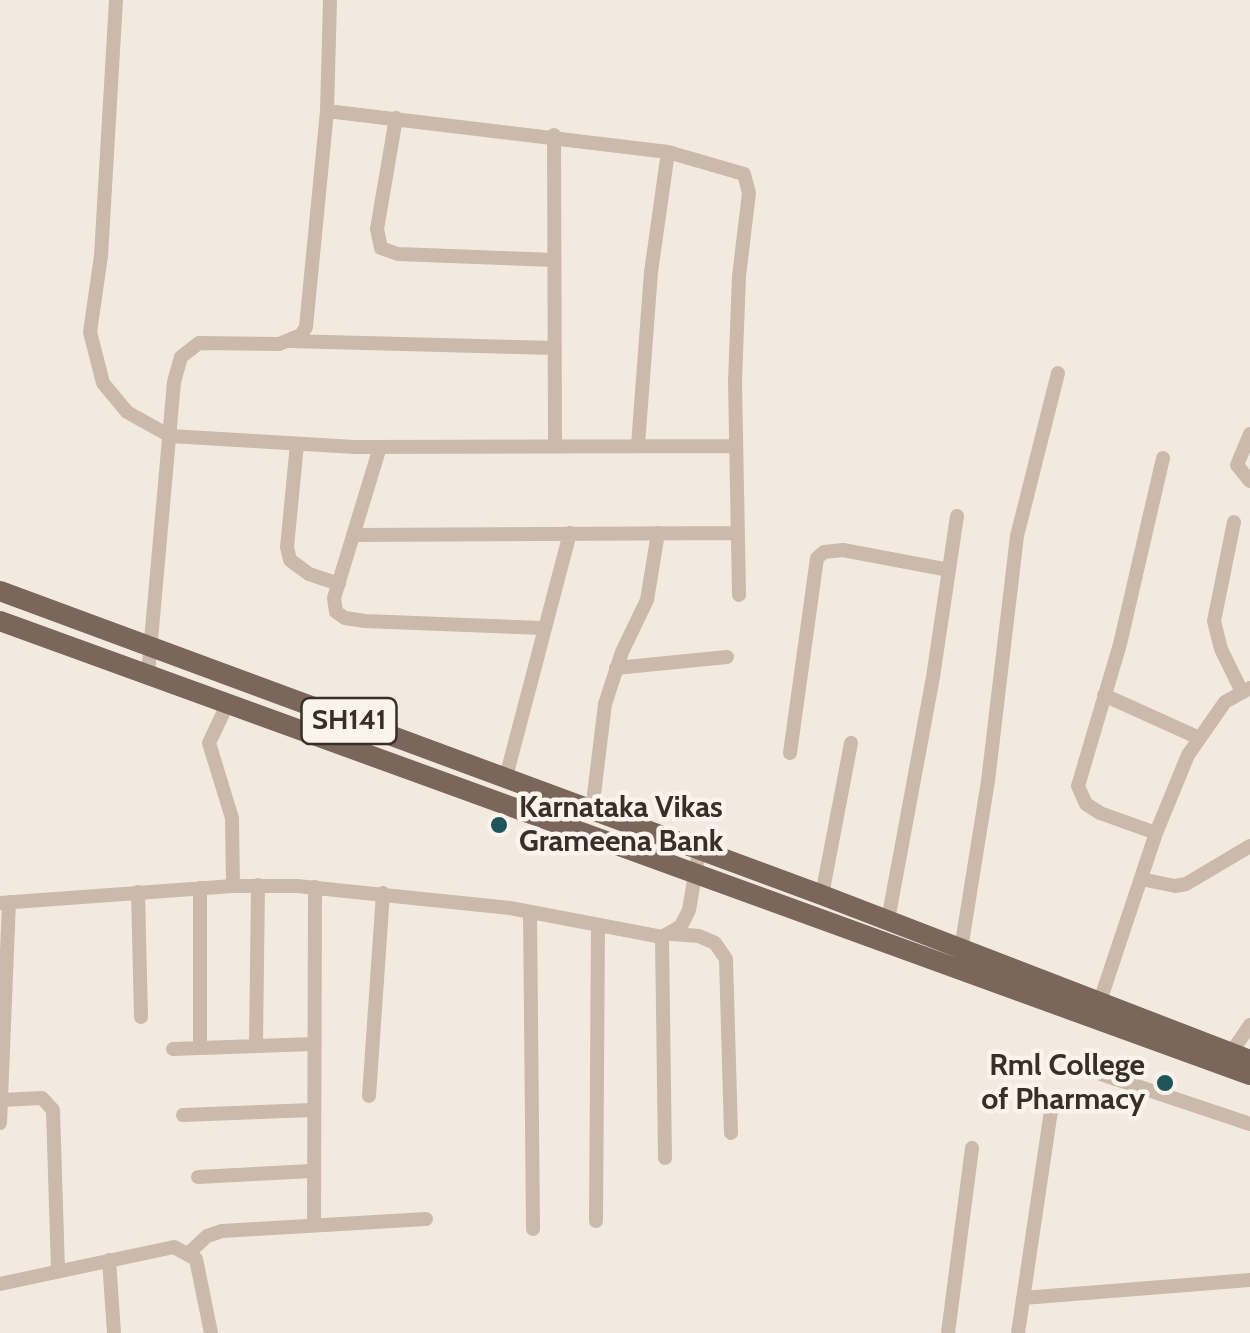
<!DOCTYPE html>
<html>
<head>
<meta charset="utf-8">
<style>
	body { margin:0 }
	canvas { display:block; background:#f3eadf }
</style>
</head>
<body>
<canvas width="1250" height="1333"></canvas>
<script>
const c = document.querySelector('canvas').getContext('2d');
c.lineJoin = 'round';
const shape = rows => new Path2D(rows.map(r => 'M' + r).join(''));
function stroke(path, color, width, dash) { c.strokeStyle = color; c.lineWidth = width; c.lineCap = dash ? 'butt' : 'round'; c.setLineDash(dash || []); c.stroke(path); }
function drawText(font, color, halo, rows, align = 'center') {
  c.font = font + ' Cabin,sans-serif'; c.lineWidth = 9; c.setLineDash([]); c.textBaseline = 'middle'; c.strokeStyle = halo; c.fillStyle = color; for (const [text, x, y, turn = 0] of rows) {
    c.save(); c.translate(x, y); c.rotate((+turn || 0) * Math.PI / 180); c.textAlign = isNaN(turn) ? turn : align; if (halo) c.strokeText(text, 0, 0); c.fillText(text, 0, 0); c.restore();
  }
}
stroke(shape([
	[116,0,101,256,90,332,103,383,127,412,170,436,355,447,736,446],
	[327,111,668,152,744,174,749,193,739,276,735,381,739,595],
	[396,118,377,229,381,248,398,254,554,260],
	[554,135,555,445],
	[289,341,554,348],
	[1250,434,1237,465,1250,481],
	[297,444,287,547,290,560,309,574,339,584],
	[638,445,651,272,668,152],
	[380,447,334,598,336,612,345,618,365,621,542,628],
	[1234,522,1214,621,1221,649,1241,690],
	[353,535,737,533],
	[616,668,727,657],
	[148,674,174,382,181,357,199,343,279,344,301,335,306,327,327,111,330,0],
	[1104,695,1197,737],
	[228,703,209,743,232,818,233,886],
	[790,753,817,558,824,552,843,550,949,570],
	[506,777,570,533],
	[592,811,605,704,622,652,647,600,658,533],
	[1156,833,1100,813,1086,804,1078,786,1120,644,1163,458],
	[1141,879,1175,886,1186,884,1250,846],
	[138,892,141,1017],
	[822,895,851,743],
	[0,903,233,886,297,886,510,908,662,937,681,926,689,910,699,851],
	[530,912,533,1229],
	[888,920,933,677,957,516],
	[672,934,699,936,715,943,726,959,731,1133],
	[662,937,665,1158],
	[961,949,988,781,1017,536,1058,373],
	[1100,1001,1156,833,1188,755,1225,702,1250,688],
	[256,1044,258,885],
	[200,1047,200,888],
	[173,1049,313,1044],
	[1231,1053,1250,1025],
	[1101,1074,1250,1124],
	[369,1096,383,893],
	[2,1100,42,1098,53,1110,58,1270],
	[183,1115,312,1110],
	[0,1123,9,902],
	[198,1177,311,1171],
	[596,1221,598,925],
	[314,1225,315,887],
	[190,1252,207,1236,222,1231,426,1219],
	[109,1260,114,1333],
	[0,1284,174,1247,196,1259,211,1333],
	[1023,1298,1250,1280],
	[948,1333,972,1148],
	[1018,1333,1052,1104]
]), '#cbbaab', 14);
stroke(shape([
	[0,591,822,895,1250,1060],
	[0,621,1250,1075]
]), '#7b665b', 20);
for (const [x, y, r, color] of [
	[499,825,10,"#1f565b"],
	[1165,1083,10,"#1f565b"]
]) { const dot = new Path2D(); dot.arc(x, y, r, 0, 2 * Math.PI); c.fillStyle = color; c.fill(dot); stroke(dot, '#faf4ec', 4); }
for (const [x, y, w] of [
	[349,721,95]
]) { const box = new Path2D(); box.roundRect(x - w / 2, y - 23, w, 46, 8); c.fillStyle = '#faf4ec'; c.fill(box); stroke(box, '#392f2a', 2.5); }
drawText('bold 28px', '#392f2a', null, [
	["SH141",349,721]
]);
drawText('bold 30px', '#392f2a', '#faf4ec', [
	["Karnataka Vikas",519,808],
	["Grameena Bank",519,842],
	["Rml College",1145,1066,"right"],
	["of Pharmacy",1145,1100,"right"]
], 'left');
</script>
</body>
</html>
